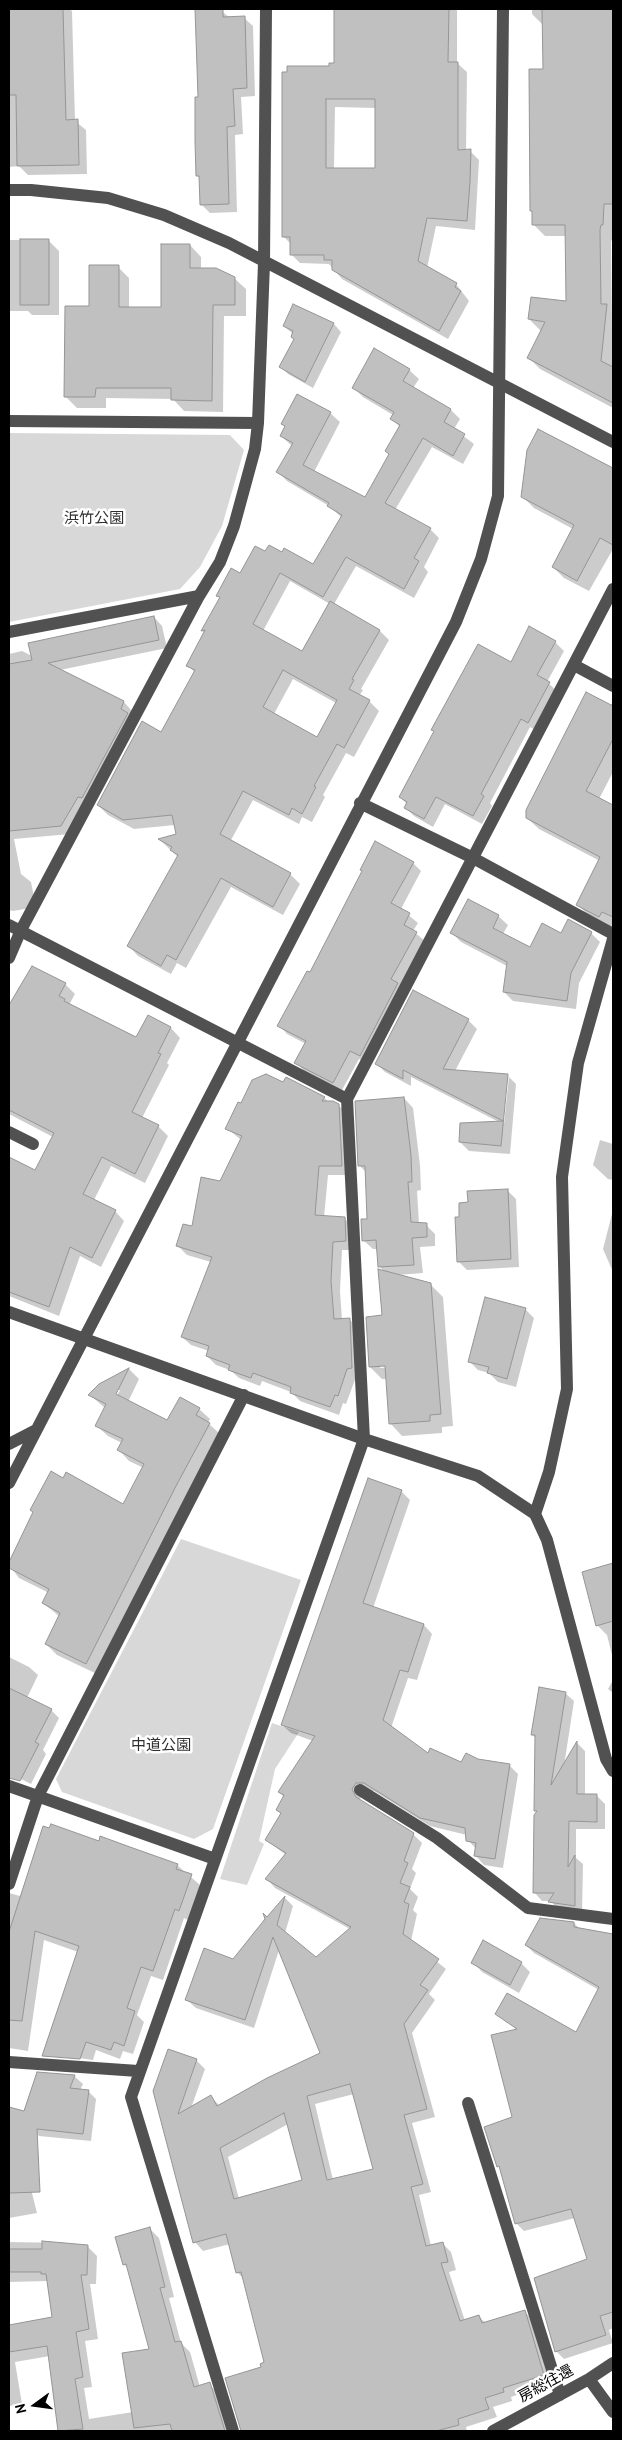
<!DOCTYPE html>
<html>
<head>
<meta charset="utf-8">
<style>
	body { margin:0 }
	#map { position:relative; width:622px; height:2440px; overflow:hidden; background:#fff; font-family:"PT Sans",sans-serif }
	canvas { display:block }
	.frame { position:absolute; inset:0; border:10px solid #000; pointer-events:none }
	.north { position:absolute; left:10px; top:2380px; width:50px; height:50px; -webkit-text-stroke:4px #fff; paint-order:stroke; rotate:256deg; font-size:14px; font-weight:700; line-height:20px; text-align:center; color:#000 }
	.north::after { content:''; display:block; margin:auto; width:18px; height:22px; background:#000; clip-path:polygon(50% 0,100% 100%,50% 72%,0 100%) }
</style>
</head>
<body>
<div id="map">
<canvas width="622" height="2440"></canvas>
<div class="frame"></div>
<div class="north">N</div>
</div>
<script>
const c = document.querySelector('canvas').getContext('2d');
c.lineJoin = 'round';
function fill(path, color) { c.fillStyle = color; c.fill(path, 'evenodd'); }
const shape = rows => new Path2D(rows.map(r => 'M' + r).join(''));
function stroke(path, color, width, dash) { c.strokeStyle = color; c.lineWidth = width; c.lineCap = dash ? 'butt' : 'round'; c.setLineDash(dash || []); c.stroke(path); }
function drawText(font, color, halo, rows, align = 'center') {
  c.font = font + ' "PT Sans","Noto Sans JP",sans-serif'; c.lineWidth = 5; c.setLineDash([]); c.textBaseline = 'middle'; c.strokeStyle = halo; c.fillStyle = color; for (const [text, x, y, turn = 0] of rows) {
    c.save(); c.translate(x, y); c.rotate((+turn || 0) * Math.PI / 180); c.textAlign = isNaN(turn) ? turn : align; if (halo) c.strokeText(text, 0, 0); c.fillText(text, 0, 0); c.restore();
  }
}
fill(shape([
	[9,433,230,435,244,450,222,526,200,567,180,589,9,622],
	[181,1539,301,1580,213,1829,194,1839,62,1792,56,1779],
	[272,1723,299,1732,275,1769,259,1841,264,1844,247,1885,220,1879]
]), '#d8d8d8');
fill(shape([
	[25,9,69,9,72,11,75,121,86,130,87,174,28,175,19,166,9,167,9,10],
	[197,9,219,9,230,18,244,18,253,26,255,96,241,97,243,134,235,135,237,212,210,213,201,204,201,179,197,175,200,98],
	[335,9,457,9,457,63,467,72,466,151,470,151,479,160,475,230,436,226,427,268,456,284,469,301,448,339,342,279,329,264,300,263,291,254,291,244,283,236,330,68,335,64],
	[335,107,376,108,376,170,334,169],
	[532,9,613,9,613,236,611,242,613,408,540,369,528,357,542,332,529,319,567,303,566,236,545,236,534,225,534,213,531,210,544,70,544,26,532,14],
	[9,240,48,240,59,251,59,315,32,315,28,311,9,311],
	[190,245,201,257,201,269,234,278,246,289,246,316,224,316,223,412,184,411,173,399,106,398,106,408,77,408,66,397,90,307,118,267,129,278,129,308,162,308],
	[294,306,334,324,341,332,313,388,288,374,280,366,295,340,292,337,293,334,284,326],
	[409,370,419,379,413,388,451,410,460,419,454,429,474,444,463,464,432,447,395,510,430,529,439,538,424,567,428,572,414,598,356,566,334,604,380,631,389,640,361,689,363,690,359,696,369,701,379,711,354,757,346,753,323,795,325,797,312,822,302,817,299,824,253,800,231,840,290,874,300,884,283,915,231,887,186,968,177,963,171,974,138,956,129,946,178,857,160,840,177,835,175,825,134,829,108,815,98,805,162,733,195,673,188,665,205,633,202,631,221,598,218,595,266,553,282,554,314,566,342,518,329,506,287,481,278,472,292,446,281,436,286,428,283,424,330,413,340,422,314,472,365,499,390,455,400,427,391,418,393,415,363,397,353,387],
	[290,581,330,604,303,653,263,631],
	[293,679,336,703,317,738,274,714],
	[539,431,613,471,613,549,589,591,564,578,553,567,573,529,534,508,522,496],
	[154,617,162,626,167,648,60,670,124,702,132,711,70,834,14,839,21,874,31,882,36,907,13,911,9,910,9,654,22,651,32,656],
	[555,642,564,651,547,682,558,692,537,731,530,727,490,803,492,806,482,824,445,804,433,827,414,816,405,807,407,804,400,797,435,732,433,730,511,663],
	[613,702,613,772,599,799,613,806,613,923,611,928,589,916,577,904,600,861,539,829,527,818],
	[413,863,421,871,401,909,418,923,413,931,425,941,369,1064,359,1059,342,1090,304,1071,296,1062,306,1044,287,1034,279,1025,311,974,363,871],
	[498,916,508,925,503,934,530,949,562,934,591,933,600,942,579,983,576,1009,513,1001,504,992,507,966,461,942,452,933],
	[65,984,75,994,69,1005,137,1039,148,1017,171,1028,180,1038,167,1063,169,1065,142,1118,158,1126,168,1136,145,1183,111,1166,94,1200,115,1211,124,1221,101,1267,80,1256,59,1316,9,1296,9,1158,36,1171,53,1137,9,1114,9,1007,19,987,22,988],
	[468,1020,477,1029,455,1071,507,1075,516,1084,510,1154,469,1151,460,1142,499,1122,411,1077,411,1086,385,1072,376,1063],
	[506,1076,509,1076,504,1124,502,1121],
	[284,1084,324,1098,329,1102,338,1105,348,1114,351,1175,328,1175,324,1217,344,1218,353,1227,354,1250,342,1250,340,1291,342,1320,349,1319,358,1328,356,1377,346,1404,343,1403,339,1415,300,1401,291,1392,262,1381,260,1386,239,1378,230,1370,216,1365,207,1356,209,1351,191,1345,182,1337,211,1262,187,1255,178,1246,193,1228,221,1182,241,1140,227,1128,241,1105],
	[404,1098,413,1108,420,1165,421,1190,417,1191,419,1224,426,1225,435,1234,435,1246,420,1247,423,1273,397,1275,430,1284,443,1297,453,1426,442,1427,442,1433,402,1436,390,1423,387,1379,382,1379,370,1367,383,1316,386,1273,379,1266,378,1249,373,1249,363,1240,368,1220,366,1172,360,1166],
	[380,1365,391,1365,391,1367,380,1368],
	[600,1140,613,1144,613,1180,608,1179,593,1165],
	[507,1190,516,1199,519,1267,467,1270,459,1262,461,1218,469,1204],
	[613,1210,613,1272,603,1249],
	[525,1309,534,1318,516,1387,498,1382,489,1373,478,1370,469,1361],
	[129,1369,139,1379,128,1402,168,1422,199,1409,210,1419,208,1423,220,1434,97,1674,57,1655,46,1644,60,1617,43,1603,49,1593,19,1578,9,1565,34,1513,124,1506,144,1468,129,1461,119,1450,122,1443,108,1436,97,1426,105,1408,90,1395,100,1385],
	[117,1390,120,1390,114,1401],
	[401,1491,410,1500,373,1608,424,1625,432,1634,417,1680,408,1678,391,1728,428,1755,461,1763,477,1760,509,1765,518,1774,503,1868,484,1865,476,1856,477,1850,468,1840,467,1835,430,1826,374,1791,365,1791,360,1799,362,1802,413,1834,422,1843,412,1869,416,1873,410,1889,418,1897,413,1910,417,1914,411,1941,446,1969,429,1994,435,2000,412,2033,435,2117,412,2123,431,2192,419,2195,431,2246,442,2243,451,2252,456,2270,449,2272,465,2321,479,2317,486,2323,524,2311,533,2320,552,2383,511,2397,512,2401,493,2407,497,2417,466,2427,467,2431,247,2431,241,2425,266,2363,244,2279,237,2272,230,2244,203,2251,195,2242,154,2091,196,2060,205,2069,191,2108,211,2097,220,2106,322,2054,279,1950,254,2028,196,2008,187,2000,233,1960,285,1898,293,1906,285,1933,316,1959,350,1929,275,1888,267,1879,286,1855,266,1840,282,1814,277,1810,284,1797,279,1792,313,1741,291,1733,282,1725],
	[354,2094,375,2170,333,2180,315,2104],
	[288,2124,303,2181,239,2199,228,2157],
	[613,1565,613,1659,607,1635,597,1625,583,1572],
	[9,1657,29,1667,38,1675,27,1698,51,1710,59,1718,43,1750,46,1754,31,1784,9,1773],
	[613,1680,613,1693,608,1689],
	[565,1693,574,1701,564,1766,577,1743,585,1751,585,1796,597,1796,605,1804,605,1829,576,1829,576,1858,583,1864,582,1914,558,1910,551,1901,542,1901,534,1892,537,1812,535,1810,537,1739,532,1735],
	[43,1829,99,1842,177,1865,200,1885,188,1920,184,1918,163,1980,151,1976,137,2015,144,2022,133,2054,123,2051,120,2059,96,2050,93,2060,57,2055,78,1952,44,1940,28,2051,9,2048,9,1893,20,1896],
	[574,1923,580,1929,613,1935,613,2328,609,2330,613,2343,564,2359,556,2351,588,2259,575,2218,524,2231,516,2223,501,2170,498,2166,514,2118,517,2030,497,2013,576,2034,599,1990,534,1953,526,1945],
	[473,1962,521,1963,530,1972,519,1993,482,1972],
	[74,2076,83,2084,80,2090,88,2091,96,2099,91,2141,39,2136,31,2128],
	[9,2102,37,2213,9,2218],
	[149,2228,159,2238,174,2297,169,2298,181,2343,190,2352,200,2387,209,2384,219,2394,231,2431,60,2431,50,2356,15,2362,22,2404,9,2406,9,2326,54,2318,49,2281,9,2282,9,2242,67,2243,70,2245,87,2246,97,2256,96,2284,90,2284,98,2339,85,2341,92,2387,84,2388,89,2419,133,2412,150,2350,129,2269,124,2264]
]), '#0003');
const building = shape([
	[9,9,63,9,66,120,78,119,79,165,17,166,16,95,9,95,9,9],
	[195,9,223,9,223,17,245,16,247,88,233,89,235,126,227,127,229,204,200,205,199,176,196,176,195,141,195,97,198,97,195,9],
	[334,9,449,9,448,62,458,62,458,150,471,149,470,182,467,221,427,218,418,261,457,283,455,287,461,291,439,331,332,270,332,260,324,260,324,255,290,255,290,237,282,237,282,72,287,72,287,66,329,66,329,63,334,63,334,9],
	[326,99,375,99,375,168,326,168,326,99],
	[542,9,613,9,613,204,604,204,603,225,601,225,600,230,601,304,607,304,601,361,613,367,613,403,527,358,545,322,528,319,531,297,566,301,565,225,532,225,532,211,530,211,529,69,543,69,542,9],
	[20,239,49,239,49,305,20,305,20,239],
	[161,244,190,244,190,268,216,268,235,277,235,305,213,305,212,401,171,400,171,388,96,388,95,397,64,397,65,306,89,306,89,265,119,265,119,307,161,307,161,244],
	[293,304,334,323,305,382,279,367,294,339,291,337,293,331,283,326,293,304],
	[374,348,410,369,403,381,451,409,444,422,465,434,453,456,423,438,385,503,431,528,414,558,419,561,404,589,346,557,323,597,280,573,253,624,302,651,330,601,380,630,352,679,354,680,349,689,370,700,344,748,337,744,314,786,316,787,302,814,292,808,289,815,243,791,220,834,291,873,273,907,221,878,176,960,167,955,161,966,127,946,178,855,170,850,172,847,158,839,176,834,172,815,123,820,97,805,142,721,161,732,195,670,186,666,205,630,201,631,220,597,216,596,231,568,240,573,255,546,265,551,269,545,282,552,284,548,313,564,342,515,327,506,329,503,276,472,293,443,280,436,285,426,281,424,297,394,331,412,303,465,365,497,389,454,385,451,400,425,390,419,394,412,352,388,374,348],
	[283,670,337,700,317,737,263,707,283,670],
	[538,429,613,468,613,545,600,538,577,581,552,567,574,525,521,497,527,450,538,429],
	[154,616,159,640,48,663,124,701,121,709,128,713,82,798,78,797,61,826,9,831,9,664,32,660,28,643,154,616],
	[529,626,556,641,537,675,550,682,528,723,521,719,481,794,484,796,473,816,436,797,424,819,404,808,407,802,399,797,434,731,431,730,478,644,511,662,529,626],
	[586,692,613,706,613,739,586,791,613,805,613,917,602,912,599,917,576,905,600,857,526,818,526,810,586,692],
	[375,841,414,862,391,903,410,913,404,925,417,932,391,979,398,983,360,1056,350,1051,333,1083,294,1063,306,1041,277,1026,307,971,310,972,362,871,360,870,375,841],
	[468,899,499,915,493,928,530,947,542,923,561,933,568,919,592,932,571,973,567,1001,503,992,507,962,450,933,468,899],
	[32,966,66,983,59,996,65,999,64,1001,136,1037,148,1015,171,1027,158,1053,161,1054,132,1112,159,1125,135,1174,102,1157,83,1194,116,1210,92,1258,70,1247,49,1307,9,1292,9,1157,35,1170,54,1133,9,1110,9,1005,32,966],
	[413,990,469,1019,443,1069,508,1074,501,1146,459,1142,460,1123,503,1121,403,1070,403,1079,375,1064,413,990],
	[266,1074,283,1082,286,1077,325,1097,322,1101,333,1101,339,1104,342,1166,319,1166,315,1215,345,1217,346,1241,333,1242,331,1281,334,1319,350,1318,352,1368,347,1369,338,1396,335,1395,330,1407,290,1393,291,1387,253,1373,251,1378,228,1370,230,1365,206,1356,209,1346,181,1337,212,1257,176,1246,183,1224,192,1226,201,1177,220,1181,242,1136,225,1129,238,1102,241,1103,252,1080,266,1074],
	[404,1097,411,1155,412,1182,408,1182,411,1222,427,1223,427,1237,412,1238,414,1265,378,1267,376,1240,362,1241,361,1219,367,1219,365,1166,358,1166,355,1101,404,1097],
	[508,1189,511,1259,457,1262,455,1217,459,1217,459,1203,468,1202,467,1191,508,1189],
	[378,1269,431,1283,441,1414,430,1415,430,1421,389,1424,385,1366,369,1367,366,1317,382,1315,378,1269],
	[485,1297,526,1308,507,1379,487,1373,489,1367,468,1362,485,1297],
	[129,1368,116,1394,167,1420,180,1397,200,1408,196,1415,210,1423,176,1486,86,1664,45,1644,60,1613,42,1603,49,1589,9,1568,9,1562,33,1512,30,1510,51,1471,63,1478,66,1472,123,1504,144,1464,117,1450,123,1439,95,1426,106,1404,88,1395,99,1384,129,1368],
	[368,1478,402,1490,363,1603,424,1624,408,1672,400,1670,383,1720,428,1753,430,1748,461,1762,466,1753,478,1759,510,1764,495,1859,474,1856,476,1843,466,1841,465,1828,420,1818,364,1783,356,1783,352,1789,356,1797,414,1833,404,1861,408,1863,400,1883,410,1887,404,1902,409,1904,403,1934,439,1959,420,1985,428,1990,404,2024,427,2109,404,2115,423,2184,411,2187,426,2246,443,2242,448,2262,441,2263,460,2321,479,2315,482,2323,525,2310,544,2375,503,2388,504,2392,485,2398,489,2409,458,2419,459,2425,436,2431,241,2431,225,2378,261,2367,260,2364,264,2362,241,2272,236,2273,226,2234,193,2243,153,2091,168,2049,197,2059,178,2114,211,2095,217,2106,267,2078,320,2053,273,1937,245,2020,185,2000,204,1948,233,1959,265,1919,263,1913,267,1917,285,1896,277,1925,316,1957,351,1927,265,1879,286,1853,265,1840,281,1813,276,1810,284,1795,278,1792,315,1736,281,1725,368,1478],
	[350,2084,373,2169,327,2180,307,2096,350,2084],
	[284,2113,302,2180,234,2199,220,2148,284,2113],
	[613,1563,613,1621,596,1626,582,1572,613,1563],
	[539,1687,566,1692,551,1785,577,1741,577,1794,597,1794,597,1822,569,1821,568,1867,575,1855,575,1906,548,1902,554,1893,533,1893,534,1815,537,1811,534,1811,535,1735,531,1735,539,1687],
	[9,1688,52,1709,35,1742,39,1744,20,1781,9,1778,9,1688],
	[51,1824,99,1841,100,1836,130,1847,178,1864,176,1869,192,1874,179,1911,175,1909,153,1971,141,1967,127,2008,135,2011,124,2046,114,2042,111,2050,86,2042,80,2059,42,2056,79,1946,35,1931,22,2021,9,2020,9,1932,43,1826,49,1828,51,1824],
	[540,1918,574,1922,574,1927,613,1934,613,2312,600,2316,606,2335,555,2352,534,2278,587,2259,571,2209,515,2224,499,2166,497,2167,484,2127,512,2117,491,2035,517,2029,495,2014,507,1993,576,2032,599,1987,525,1945,540,1918],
	[483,1940,522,1962,510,1985,471,1963,483,1940],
	[37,2072,75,2075,70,2088,89,2090,83,2134,37,2129,40,2192,9,2193,9,2107,24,2111,37,2072],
	[150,2227,165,2287,160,2288,175,2342,181,2341,194,2387,210,2382,225,2431,172,2431,170,2424,134,2428,122,2353,149,2349,126,2264,123,2265,115,2237,150,2227],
	[42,2241,88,2245,87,2275,81,2275,89,2329,76,2332,83,2377,75,2379,83,2429,58,2431,47,2346,9,2352,9,2325,52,2317,46,2274,41,2274,41,2272,9,2272,9,2249,42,2249,42,2241]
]);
fill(building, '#c0c0c0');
stroke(building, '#959595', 1);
stroke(shape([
	[9,190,31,190,108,198,164,215,229,243,613,442],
	[9,421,258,423],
	[9,632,199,596],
	[574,665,613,686],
	[360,803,473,858,613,934],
	[9,925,347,1099],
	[9,958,21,930,199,596,220,562,234,526,255,449,258,423,264,263,266,9],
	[9,1132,33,1144],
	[9,1312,364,1439,478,1476,535,1514,547,1540,606,1759,613,1771],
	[9,1444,36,1430],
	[9,1483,456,622,481,559,498,496,503,9],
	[535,1514,549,1472,567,1389,562,1177,578,1063,613,939],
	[9,1786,215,1859],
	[360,1790,437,1838,528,1908,613,1919],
	[9,1884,38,1796,244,1395],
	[9,2062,138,2071],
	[468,2103,560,2395],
	[589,2379,613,2412],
	[233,2431,131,2097,364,1439,347,1099,613,589],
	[493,2431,589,2379,613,2363]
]), '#515151', 12);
drawText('15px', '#2f2f2f', '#fff', [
	["浜竹公園",94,519],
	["中道公園",161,1746]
]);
drawText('15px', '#000', '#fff', [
	["房総往還",546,2384,-29]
]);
</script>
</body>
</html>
